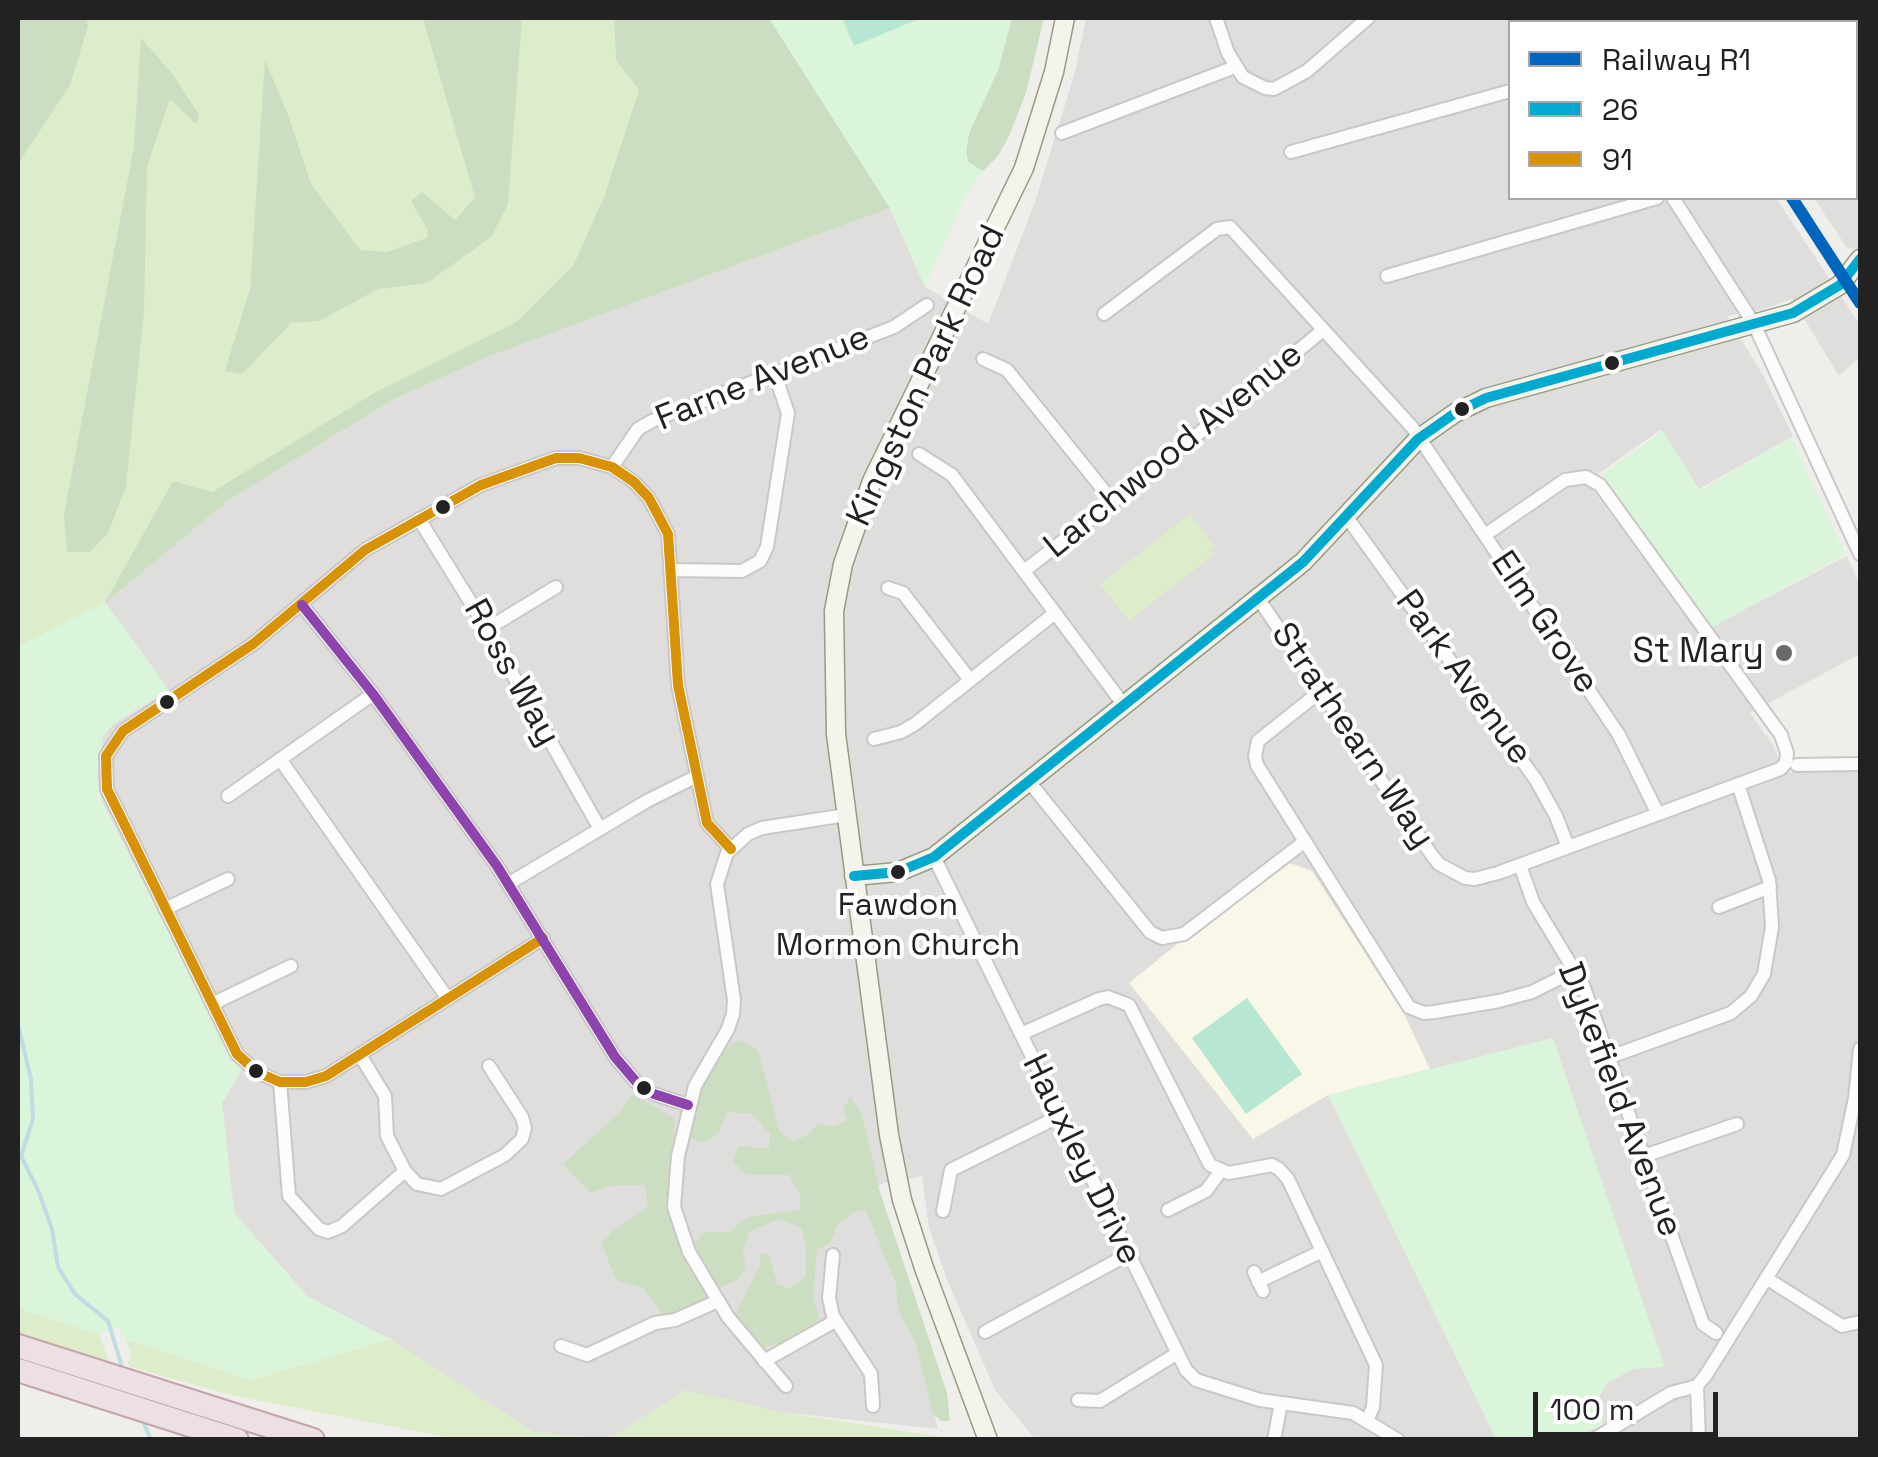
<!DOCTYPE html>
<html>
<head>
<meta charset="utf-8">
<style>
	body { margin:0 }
	#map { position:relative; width:1878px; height:1457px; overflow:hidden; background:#f0eeeb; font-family:"Space Grotesk",sans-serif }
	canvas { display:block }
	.frame { position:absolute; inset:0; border:20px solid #222; pointer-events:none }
	.legend { position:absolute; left:1508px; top:20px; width:350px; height:180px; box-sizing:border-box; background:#fff; border:2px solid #a7a7a7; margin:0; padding:12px 18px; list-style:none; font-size:30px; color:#222 }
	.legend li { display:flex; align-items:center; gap:20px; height:50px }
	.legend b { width:50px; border:2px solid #a7a7a7 }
	.scale { position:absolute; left:1533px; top:1392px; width:185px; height:45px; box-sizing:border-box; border:5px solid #222; border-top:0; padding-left:12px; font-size:30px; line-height:35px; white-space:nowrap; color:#222; -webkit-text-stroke:8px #fff; paint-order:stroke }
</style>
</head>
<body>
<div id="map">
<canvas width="1878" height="1457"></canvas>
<div class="frame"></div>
<ul class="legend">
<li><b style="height:12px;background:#0065bd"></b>Railway R1</li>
<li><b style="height:12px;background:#00a9ce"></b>26</li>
<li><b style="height:12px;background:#d79205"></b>91</li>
</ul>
<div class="scale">100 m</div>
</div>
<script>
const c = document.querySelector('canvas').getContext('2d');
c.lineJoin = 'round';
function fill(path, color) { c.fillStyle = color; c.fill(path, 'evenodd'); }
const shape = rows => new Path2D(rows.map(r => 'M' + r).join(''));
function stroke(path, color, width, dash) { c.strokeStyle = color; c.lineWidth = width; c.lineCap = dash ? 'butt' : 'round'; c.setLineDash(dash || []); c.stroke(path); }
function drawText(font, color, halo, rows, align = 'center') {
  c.font = font + ' "Space Grotesk",sans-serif'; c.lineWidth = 8; c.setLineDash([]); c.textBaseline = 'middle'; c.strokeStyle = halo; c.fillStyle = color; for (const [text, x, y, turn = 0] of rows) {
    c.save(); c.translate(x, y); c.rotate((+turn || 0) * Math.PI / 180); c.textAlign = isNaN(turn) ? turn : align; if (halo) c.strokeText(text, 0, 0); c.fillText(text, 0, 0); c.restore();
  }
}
fill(shape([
	[1086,18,1653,18,1656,22,1510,22,1510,198,1776,198,1860,325,1860,357,1839,376,1792,299,1761,310,1727,316,1763,375,1793,436,1697,490,1660,430,1587,482,1699,633,1847,556,1860,585,1860,654,1750,713,1773,745,1785,773,1826,768,1860,772,1860,1439,1035,1439,995,1390,946,1277,929,1227,922,1176,881,1184,864,1200,907,1311,938,1429,751,1409,685,1390,610,1439,534,1433,390,1339,308,1297,234,1213,222,1103,242,1069,235,1063,101,800,97,777,103,737,113,724,168,690,105,602,229,500,394,399,490,356,890,208,925,287,988,324,1035,202,1075,72],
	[1699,18,1860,18,1860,250,1847,248,1814,198,1856,198,1856,22,1702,22]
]), '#dfdedc');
fill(shape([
	[1290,863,1312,871,1403,1012,1430,1069,1328,1095,1253,1139,1129,983,1186,937]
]), '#f8f7e8');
fill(shape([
	[18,18,614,18,616,60,639,90,604,197,573,266,516,322,376,393,212,492,173,481,105,602,18,646],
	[1190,514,1215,547,1210,551,1213,555,1129,621,1100,584],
	[18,1301,24,1310,99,1334,109,1361,18,1334],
	[125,1339,251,1380,390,1339,534,1432,605,1439,457,1439,235,1396,130,1367,128,1363,131,1352],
	[685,1390,788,1413,954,1439,610,1439]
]), '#ddeccb');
fill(shape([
	[18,18,86,18,88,26,70,85,18,164],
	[423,18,522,18,508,204,491,237,427,283,378,289,319,321,291,323,242,374,225,371,250,289,265,60,288,115,311,184,360,250,387,252,427,238,428,230,411,201,422,192,455,220,475,198],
	[614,18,769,18,890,208,490,356,394,399,229,500,106,602,109,618,18,646,105,602,173,481,212,492,376,392,516,322,573,266,604,197,639,90,616,60],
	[1012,18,1044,18,1026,93,1009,136,998,156,983,171,968,163,966,152,969,133,998,70],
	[141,38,174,76,199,115,196,124,170,99,147,166,144,311,126,486,108,533,90,552,67,552,64,514,134,147],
	[739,1040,758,1050,779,1131,792,1141,808,1135,817,1124,835,1127,847,1120,843,1109,850,1097,862,1114,880,1192,947,1393,950,1421,941,1421,933,1414,915,1342,898,1310,896,1284,866,1210,854,1212,837,1225,831,1242,817,1250,813,1298,820,1319,788,1340,763,1348,745,1331,736,1314,761,1264,759,1253,769,1255,777,1284,788,1289,806,1277,806,1246,801,1227,778,1219,749,1232,743,1252,746,1269,737,1280,717,1289,694,1244,705,1232,729,1232,748,1217,799,1210,801,1196,789,1175,747,1175,733,1162,739,1146,769,1149,770,1134,752,1114,727,1112,719,1131,705,1143,690,1139,699,1089,721,1053],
	[633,1094,675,1119,666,1206,682,1257,710,1298,664,1316,643,1288,616,1280,602,1244,613,1230,648,1207,645,1185,611,1186,591,1193,563,1164,621,1111]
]), '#cbdec1');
fill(shape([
	[769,18,1012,18,998,70,969,133,966,152,968,162,983,171,966,195,925,287,890,208],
	[1663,431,1700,491,1791,437,1845,554,1711,628,1602,474],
	[105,602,169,690,113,724,103,737,97,777,101,800,234,1062,242,1069,222,1103,234,1213,308,1297,390,1339,251,1380,125,1339,118,1327,99,1334,24,1310,18,1301,18,646],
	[1553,1038,1665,1367,1633,1369,1608,1383,1600,1395,1603,1425,1571,1439,1496,1439,1328,1095]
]), '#daf5da');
fill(shape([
	[842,18,921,18,854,46],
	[1247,998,1302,1074,1246,1114,1192,1038]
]), '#b7e6d2');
fill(shape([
	[986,1030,1026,1116,999,1128,959,1042]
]), '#e0dfde');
stroke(shape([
	[18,1025,31,1079,33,1119,21,1156,38,1190,52,1229,58,1267,75,1294,108,1321,123,1370],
	[143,1421,151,1440]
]), '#bfdbe3', 4);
const street = shape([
	[1216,18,1228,53,1243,77,1265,88,1274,89,1307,71,1368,18],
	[1789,18,1791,22],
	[1062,133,1235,67],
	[1291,152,1510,91],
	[1856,187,1860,188],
	[1673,198,1754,324,1860,554],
	[1387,276,1657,198],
	[1104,314,1217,229,1230,227,1412,427,1619,735,1658,814],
	[983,359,1007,370,1113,502],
	[919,454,952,475,1123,704],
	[612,467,638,429,652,421,894,327,927,305],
	[1346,516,1536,780,1556,816,1568,847],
	[419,519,487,629,600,829],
	[672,570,742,571,760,561,767,547,788,413,774,372],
	[1024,571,1157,468,1323,330],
	[888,588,903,593,970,680],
	[1258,598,1431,854,1439,864,1465,878,1475,879,1498,873,1780,769,1786,763,1787,753,1781,735,1600,485,1586,477,1565,480,1485,535],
	[302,605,373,694,497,866,615,1057,638,1084,654,1094,688,1105],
	[487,629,556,587],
	[1322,690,1258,741,1255,756,1257,765,1409,1007,1424,1013,1435,1012,1499,1001,1532,992,1574,971],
	[874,739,901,732,915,724,1055,613],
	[280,759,448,999],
	[1797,765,1860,764],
	[1027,779,1150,932,1162,938,1184,934,1304,842],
	[228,796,373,694],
	[934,857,1186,1370,1196,1380,1260,1400,1353,1413,1398,1440],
	[1520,865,1533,902,1583,985,1703,1324,1716,1333],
	[508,884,647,801,697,776],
	[1719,907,1770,887],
	[165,909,228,879],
	[543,938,326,1076,306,1082,280,1082,257,1072,237,1054,107,789,106,756,123,731,253,644,365,550,481,485,556,458,579,458,612,467,634,482,649,498,668,534,678,685,707,823,731,849],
	[212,1004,291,966],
	[1021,1034,1099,999,1108,997,1129,1005,1210,1165,1229,1173,1272,1165,1279,1169,1288,1179,1376,1365,1373,1407,1367,1421],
	[360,1055,385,1096,387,1136,405,1171,417,1184,441,1189,505,1155,522,1139,525,1128,522,1117,489,1066],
	[1610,1057,1731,1013,1751,996,1764,974,1772,927,1769,880,1738,784],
	[280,1082,289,1196,319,1229,328,1232,342,1226,405,1171],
	[1644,1156,1737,1124],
	[1168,1210,1206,1191,1220,1172],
	[943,1211,951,1170,1060,1116],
	[833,1255,829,1298,833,1316,871,1374,873,1406],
	[1254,1272,1263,1291],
	[1766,1278,1842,1326,1860,1322],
	[1258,1282,1322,1251],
	[985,1332,1127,1255],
	[561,1346,587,1355,655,1323,675,1320,718,1301],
	[764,1361,835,1321],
	[786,1386,728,1317,689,1252,674,1207,678,1156,695,1086,728,1029,733,1014,734,1000,717,884,727,853,748,834,762,828,846,815],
	[1697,1386,1699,1440],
	[1078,1400,1100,1401,1176,1354],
	[1274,1440,1281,1403],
	[1593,1440,1671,1393,1697,1386,1706,1375,1843,1155,1855,1098,1860,1049]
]);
const secondary = shape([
	[854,876,898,872,934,857,1303,562,1418,439,1455,413,1486,398,1793,313,1840,285,1860,259],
	[988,1440,924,1268,902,1200,889,1135,836,734,834,611,843,564,872,481,1024,168,1054,72,1065,18]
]);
const highway = shape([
	[18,1346,313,1440],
	[18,1370,237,1440]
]);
stroke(street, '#c9c8c7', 16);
stroke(secondary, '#999a82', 21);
stroke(highway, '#c5a2ac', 26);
stroke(street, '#fdfcfc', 12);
stroke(secondary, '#f4f4ed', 18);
stroke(highway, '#ece0e2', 22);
stroke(shape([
	[854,876,898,872,934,857,1303,562,1418,439,1455,413,1486,398,1793,313,1840,285,1860,259]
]), '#00a9ce', 10);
stroke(shape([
	[543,938,326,1076,306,1082,280,1082,257,1072,237,1054,107,789,106,756,123,731,253,644,365,550,481,485,556,458,579,458,612,467,634,482,649,498,668,534,678,685,707,823,731,849]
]), '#d79205', 10);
stroke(shape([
	[302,605,373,694,497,866,615,1057,638,1084,654,1094,688,1105]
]), '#8e44ad', 10);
stroke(shape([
	[1792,198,1860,303]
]), '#0065bd', 12);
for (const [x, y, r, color] of [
	[1612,363,9,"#222"],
	[1462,409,9,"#222"],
	[443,507,9,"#222"],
	[1784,653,10,"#6a6968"],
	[167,702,9,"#222"],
	[898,872,9,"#222"],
	[256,1071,9,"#222"],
	[644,1088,9,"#222"]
]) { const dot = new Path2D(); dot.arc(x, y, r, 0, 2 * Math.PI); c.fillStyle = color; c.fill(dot); stroke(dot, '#fff', 4); }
drawText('32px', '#222', '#fff', [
	["Fawdon",898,906],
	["Mormon Church",898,946]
]);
drawText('35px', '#222', '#fff', [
	["Kingston Park Road",927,376,-65],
	["Farne Avenue",763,379,-22],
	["Larchwood Avenue",1174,451,-39],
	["Elm Grove",1544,623,56],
	["Ross Way",511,673,61],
	["Park Avenue",1463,678,54],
	["Strathearn Way",1352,736,56],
	["Dykefield Avenue",1619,1100,69],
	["Hauxley Drive",1081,1160,64]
]);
drawText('35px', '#222', '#fff', [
	["St Mary",1764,653]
], 'right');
</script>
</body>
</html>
